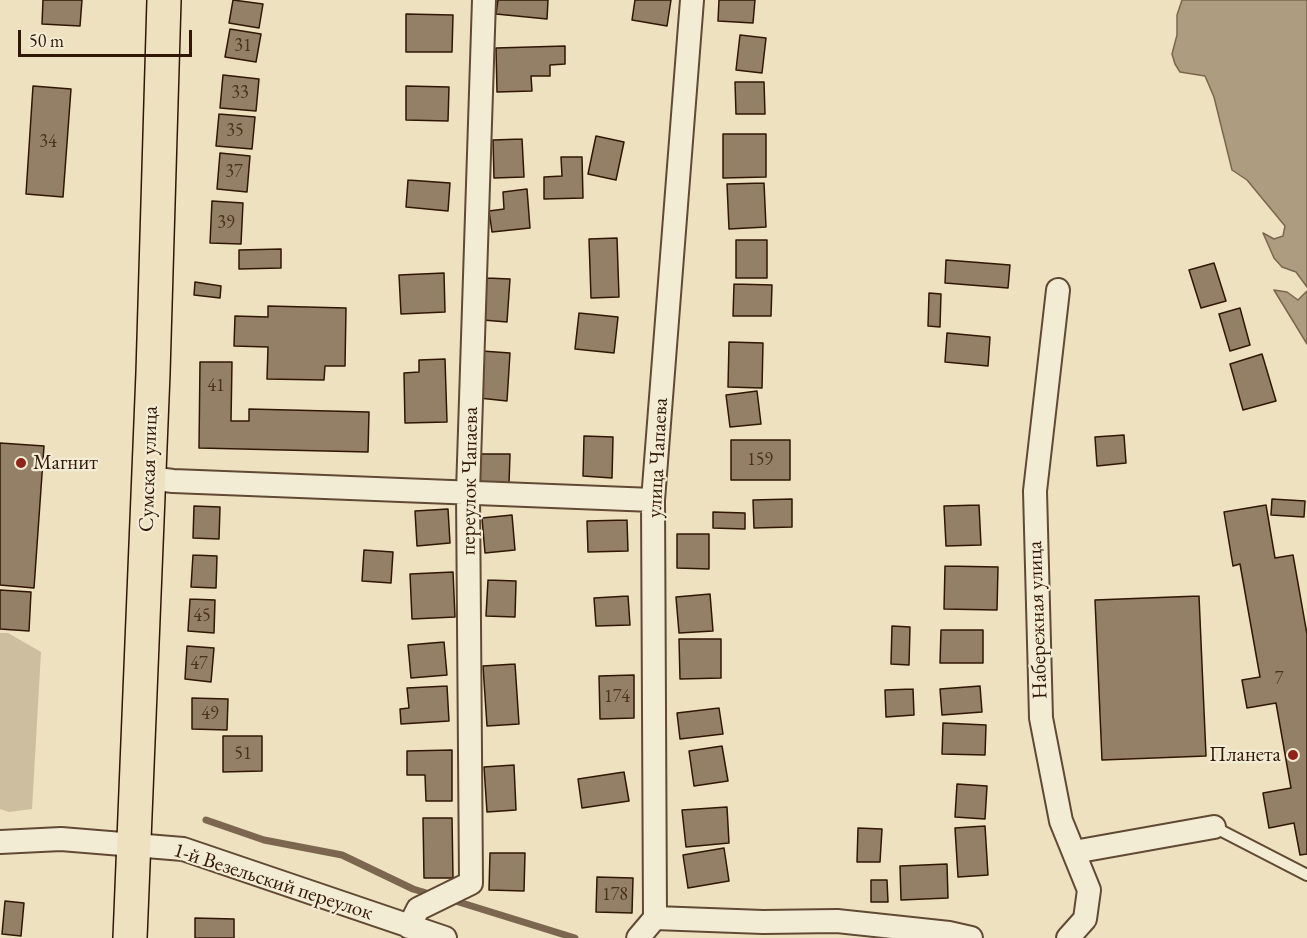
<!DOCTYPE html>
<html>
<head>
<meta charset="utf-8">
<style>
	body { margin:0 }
	#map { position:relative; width:1307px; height:938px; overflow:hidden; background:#ede1bf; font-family:"EB Garamond",serif }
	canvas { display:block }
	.scale { position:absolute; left:18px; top:30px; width:174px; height:27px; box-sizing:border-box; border:3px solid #321605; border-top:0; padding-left:8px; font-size:18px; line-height:21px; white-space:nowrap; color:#321605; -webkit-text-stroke:4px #f3ecd5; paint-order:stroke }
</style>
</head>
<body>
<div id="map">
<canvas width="1307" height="938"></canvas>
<div class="scale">50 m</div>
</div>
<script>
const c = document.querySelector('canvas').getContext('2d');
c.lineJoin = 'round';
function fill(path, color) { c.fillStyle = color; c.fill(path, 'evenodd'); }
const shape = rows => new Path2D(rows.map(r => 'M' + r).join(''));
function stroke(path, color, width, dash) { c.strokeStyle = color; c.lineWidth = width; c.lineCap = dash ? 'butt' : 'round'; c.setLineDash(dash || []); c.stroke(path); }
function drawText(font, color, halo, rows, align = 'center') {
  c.font = font + ' "EB Garamond",serif'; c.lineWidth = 4.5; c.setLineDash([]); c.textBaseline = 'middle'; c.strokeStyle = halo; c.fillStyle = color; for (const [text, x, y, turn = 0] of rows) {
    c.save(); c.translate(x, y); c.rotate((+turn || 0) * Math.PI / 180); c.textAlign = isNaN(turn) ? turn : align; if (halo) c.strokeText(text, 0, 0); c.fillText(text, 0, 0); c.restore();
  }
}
fill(shape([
	[0,633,8,633,41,652,32,809,9,812,0,809]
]), '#cdbe9f');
const water = shape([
	[1182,0,1307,0,1307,287,1296,272,1282,267,1274,258,1263,233,1274,239,1283,236,1285,226,1247,180,1232,170,1214,97,1205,76,1180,72,1175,64,1172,54,1177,35,1177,15,1182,0],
	[1274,290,1287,292,1298,300,1307,291,1307,344,1274,290]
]);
fill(water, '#ad9c80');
stroke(water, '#7c664f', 1.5);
stroke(shape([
	[206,820,264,840,342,855,413,889,433,895],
	[449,899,575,938]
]), '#7c664f', 7);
const building = shape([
	[43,0,82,0,80,26,42,24,43,0],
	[233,0,263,4,259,28,229,23,233,0],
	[498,0,548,0,547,19,496,14,498,0],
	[635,0,671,0,667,26,632,20,635,0],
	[719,0,755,0,753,23,718,21,719,0],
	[406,14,453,15,452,52,406,52,406,14],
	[230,29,261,34,256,62,225,57,230,29],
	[740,35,766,38,762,73,736,70,740,35],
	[565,46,565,64,550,65,550,76,531,76,532,91,497,92,496,48,565,46],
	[223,75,259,79,256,111,220,108,223,75],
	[735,82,764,82,765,114,736,114,735,82],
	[33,86,71,89,63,197,26,194,33,86],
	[406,86,449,87,448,121,406,120,406,86],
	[219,114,255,117,252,149,216,146,219,114],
	[723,134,766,134,766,177,723,178,723,134],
	[596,136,624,142,616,180,588,174,596,136],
	[522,139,524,177,494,178,493,140,522,139],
	[220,153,250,156,247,192,217,189,220,153],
	[561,157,582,157,583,198,544,199,544,177,562,176,561,157],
	[408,180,450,183,448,211,406,207,408,180],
	[764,183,766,227,729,229,727,184,764,183],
	[527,189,530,228,492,232,489,211,504,209,503,192,527,189],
	[212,201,243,203,241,244,210,243,212,201],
	[617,238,619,297,591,298,589,239,617,238],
	[736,240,767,240,767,278,736,278,736,240],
	[281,249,281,268,239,269,239,250,281,249],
	[946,260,1010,265,1008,288,945,283,946,260],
	[1214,263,1226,301,1201,308,1189,270,1214,263],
	[444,273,445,312,401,314,399,275,444,273],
	[487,278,510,279,507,322,483,320,487,278],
	[195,282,221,286,220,298,194,295,195,282],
	[734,284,772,285,771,316,733,316,734,284],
	[929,293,941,294,940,327,928,326,929,293],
	[268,306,346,308,345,366,325,366,324,380,267,379,268,347,234,346,235,316,268,317,268,306],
	[1240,308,1250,345,1230,351,1219,314,1240,308],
	[579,313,618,317,614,353,575,349,579,313],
	[947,333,990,337,988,366,945,362,947,333],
	[729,342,763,343,762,388,728,387,729,342],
	[482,351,510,353,507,401,479,398,482,351],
	[1262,354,1276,401,1243,410,1230,364,1262,354],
	[445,359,447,422,405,423,404,373,419,372,419,360,445,359],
	[200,362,232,362,231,421,249,421,249,409,369,412,368,452,199,448,200,362],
	[757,391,761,424,730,427,726,395,757,391],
	[1124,435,1126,463,1097,466,1095,437,1124,435],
	[584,436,613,437,612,478,583,476,584,436],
	[731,440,790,440,790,480,731,480,731,440],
	[0,443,44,446,34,588,0,585,0,443],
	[480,454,510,454,509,484,480,483,480,454],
	[792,499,792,527,754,528,753,500,792,499],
	[1272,499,1305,501,1304,517,1271,515,1272,499],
	[979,505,981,545,946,546,944,506,979,505],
	[1266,505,1275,558,1293,555,1307,634,1307,854,1300,855,1294,823,1269,828,1263,793,1291,788,1276,703,1247,708,1242,680,1260,677,1240,564,1233,566,1224,512,1266,505],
	[194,506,220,507,219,539,193,538,194,506],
	[448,509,450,543,417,546,415,511,448,509],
	[713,512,745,513,745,529,713,528,713,512],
	[512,515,515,550,485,553,482,518,512,515],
	[627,520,628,551,588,552,587,521,627,520],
	[677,534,709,534,709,569,677,568,677,534],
	[364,550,393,552,391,583,362,581,364,550],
	[193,555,217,556,216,588,191,587,193,555],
	[945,566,998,567,997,610,944,609,945,566],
	[453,572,455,617,412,619,410,574,453,572],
	[488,580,516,581,515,617,486,616,488,580],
	[0,590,31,592,29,631,0,629,0,590],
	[710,594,713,631,679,633,676,597,710,594],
	[628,596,630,625,596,626,594,598,628,596],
	[1199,596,1206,756,1102,760,1095,600,1199,596],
	[190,599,215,600,214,633,188,631,190,599],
	[892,626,910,627,909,665,891,664,892,626],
	[941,630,983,630,983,663,940,663,941,630],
	[679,639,721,639,721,678,680,679,679,639],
	[444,642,447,675,411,678,408,645,444,642],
	[187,646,214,648,211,682,185,679,187,646],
	[515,664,519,724,487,726,483,666,515,664],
	[634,675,634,718,600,719,599,676,634,675],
	[447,686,449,721,401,724,400,709,409,708,407,688,447,686],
	[980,686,982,712,942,715,940,689,980,686],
	[913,689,914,715,886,717,885,690,913,689],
	[192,698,228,699,227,730,192,729,192,698],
	[719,708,723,734,680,739,677,713,719,708],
	[943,723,986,725,985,755,942,754,943,723],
	[223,736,262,736,262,771,223,772,223,736],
	[722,746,728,781,694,786,689,751,722,746],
	[452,750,452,801,426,801,425,775,407,775,407,751,452,750],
	[514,765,516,810,487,812,484,767,514,765],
	[624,772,629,801,582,808,578,779,624,772],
	[957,784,987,786,985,819,955,817,957,784],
	[727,807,729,843,686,847,682,810,727,807],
	[423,818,452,818,453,878,424,878,423,818],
	[985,826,988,875,958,877,955,828,985,826],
	[858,828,882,829,880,862,857,862,858,828],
	[724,848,729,881,688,888,683,855,724,848],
	[490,853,525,853,524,891,489,890,490,853],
	[947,864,948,898,901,900,900,866,947,864],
	[597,877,633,878,632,913,596,912,597,877],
	[871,880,887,880,888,902,871,902,871,880],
	[5,901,24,903,21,936,2,934,5,901],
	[195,918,234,919,234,938,195,938,195,918]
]);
fill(building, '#938066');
stroke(building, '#321605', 1.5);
const service = shape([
	[1214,827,1307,875]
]);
const minor = shape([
	[1058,290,1035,491,1041,718,1061,821,1089,890,1085,919,1068,938],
	[149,478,173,481,653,500],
	[0,842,61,839,183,849,445,938],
	[1074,852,1214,827],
	[655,918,653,500,692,0],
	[655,918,763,922,837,921,949,933,971,938],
	[409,927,418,909,471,883,468,492,484,0],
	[638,938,655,918]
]);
const primary = shape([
	[130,938,153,373,164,0]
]);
stroke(service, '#614934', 14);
stroke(minor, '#614934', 26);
stroke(primary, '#321605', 36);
stroke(service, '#f3ecd5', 10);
stroke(minor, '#f3ecd5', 22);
stroke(primary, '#ede1bf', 33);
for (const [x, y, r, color] of [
	[21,463,6,"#8f2418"],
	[1293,755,6,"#8f2418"]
]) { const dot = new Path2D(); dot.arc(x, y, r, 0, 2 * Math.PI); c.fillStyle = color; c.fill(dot); stroke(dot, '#f3ecd5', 2); }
drawText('18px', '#4a301d', null, [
	["31",243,46],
	["33",240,93],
	["35",235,131],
	["34",48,142],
	["37",234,172],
	["39",226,223],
	["41",216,386],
	["159",760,460],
	["45",202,616],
	["47",199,664],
	["7",1279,679],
	["174",617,697],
	["49",210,714],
	["51",243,754],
	["178",615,895]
]);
drawText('21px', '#321605', '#f3ecd5', [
	["улица Чапаева",658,458,-87],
	["Сумская улица",149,469,-88],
	["переулок Чапаева",470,481,-89],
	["Набережная улица",1038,620,-92],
	["1-й Везельский переулок",273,882,18]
]);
drawText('21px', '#321605', '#f3ecd5', [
	["Магнит",33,463],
	["Планета",1281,755,"right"]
], 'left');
</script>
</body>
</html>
